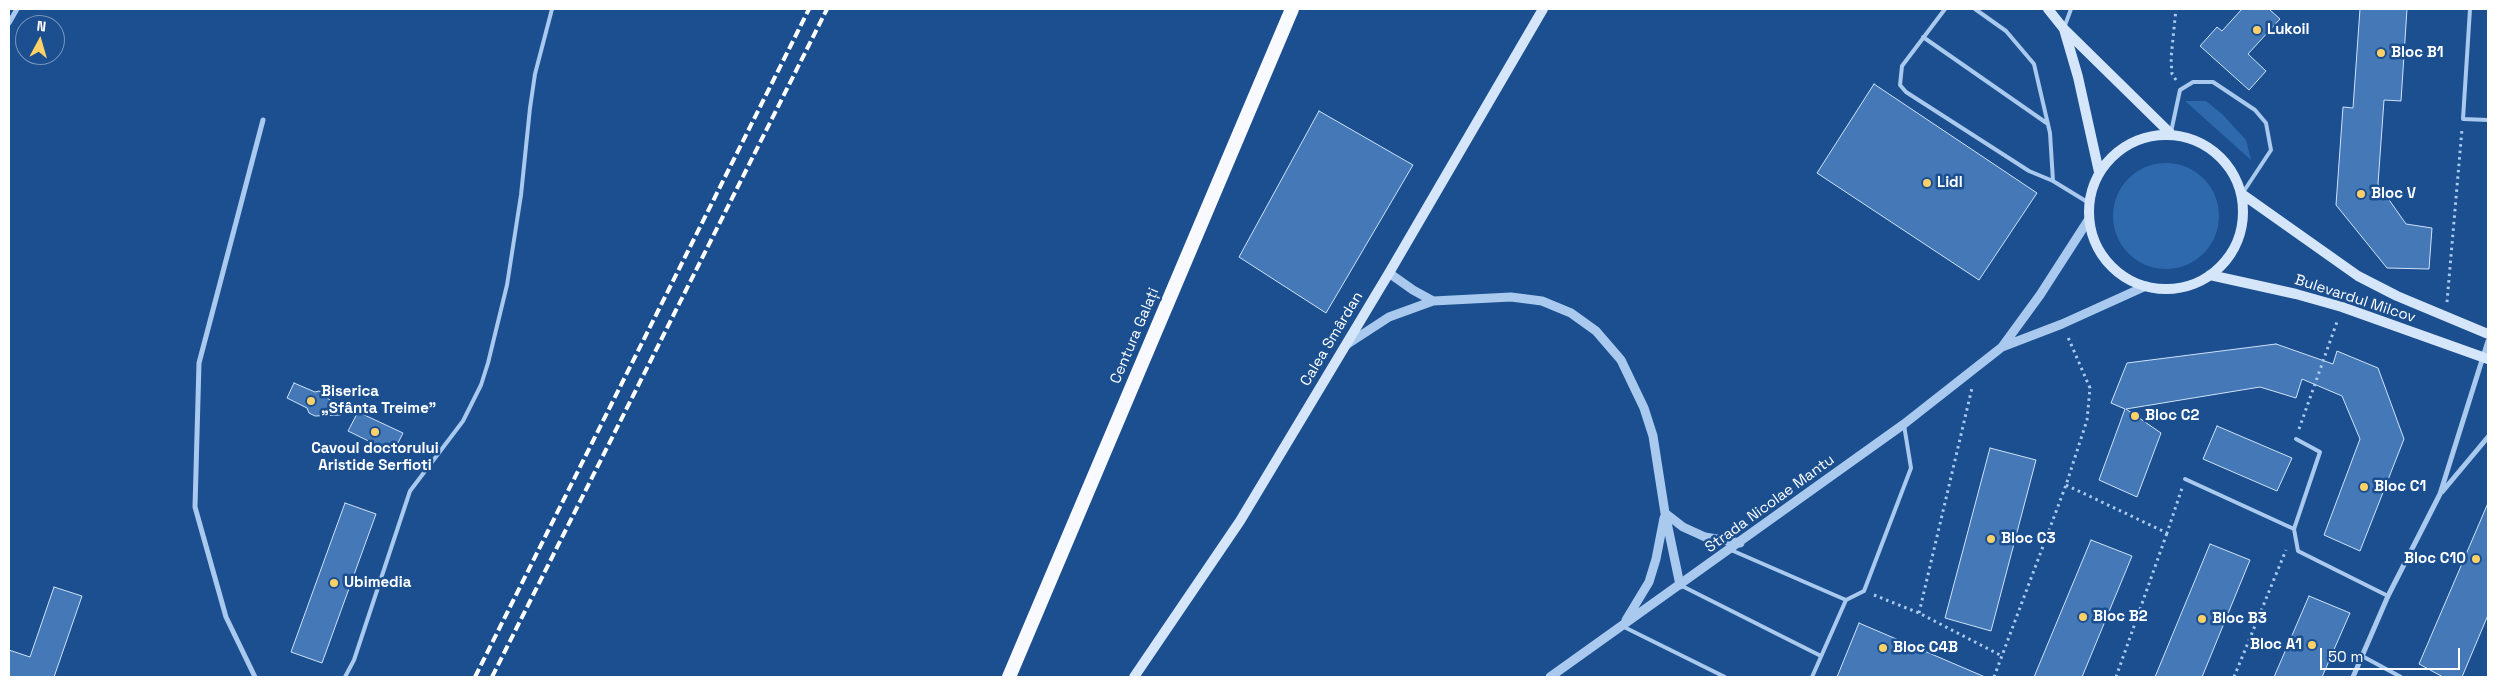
<!DOCTYPE html>
<html>
<head>
<meta charset="utf-8">
<style>
	body { margin:0 }
	#map { position:relative; width:2497px; height:686px; overflow:hidden; background:#1b4f8f; font-family:"Space Grotesk",sans-serif }
	canvas { display:block }
	.frame { position:absolute; inset:0; border:10px solid #fff; pointer-events:none }
	.north { position:absolute; left:15px; top:15px; width:50px; height:50px; box-sizing:border-box; background:#1b4f8f; border:1px solid #7695bc; border-radius:50%; rotate:6deg; font-size:14px; font-weight:700; line-height:20px; text-align:center; color:#fff }
	.north::after { content:''; display:block; margin:auto; width:18px; height:22px; background:#ffd166; clip-path:polygon(50% 0,100% 100%,50% 72%,0 100%) }
	.scale { position:absolute; left:2320px; top:648px; width:140px; height:22px; box-sizing:border-box; border:2px solid #fff; border-top:0; padding-left:6px; font-size:15px; line-height:18px; white-space:nowrap; color:#fff; -webkit-text-stroke:4px #1b4f8f; paint-order:stroke }
</style>
</head>
<body>
<div id="map">
<canvas width="2497" height="686"></canvas>
<div class="frame"></div>
<div class="north">N</div>
<div class="scale">50 m</div>
</div>
<script>
const c = document.querySelector('canvas').getContext('2d');
c.lineJoin = 'round';
function fill(path, color) { c.fillStyle = color; c.fill(path, 'evenodd'); }
const shape = rows => new Path2D(rows.map(r => 'M' + r).join(''));
function stroke(path, color, width, dash) { c.strokeStyle = color; c.lineWidth = width; c.lineCap = dash ? 'butt' : 'round'; c.setLineDash(dash || []); c.stroke(path); }
function drawText(font, color, halo, rows, align = 'center') {
  c.font = font + ' "Space Grotesk",sans-serif'; c.lineWidth = 5; c.setLineDash([]); c.textBaseline = 'middle'; c.strokeStyle = halo; c.fillStyle = color; for (const [text, x, y, turn = 0] of rows) {
    c.save(); c.translate(x, y); c.rotate((+turn || 0) * Math.PI / 180); c.textAlign = isNaN(turn) ? turn : align; if (halo) c.strokeText(text, 0, 0); c.fillText(text, 0, 0); c.restore();
  }
}
fill(shape([
	[2185,101,2206,101,2222,114,2246,140,2251,160],
	'2113 216a53 53 0 1 1 106 0a53 53 0 1 1-106 0Z'
]), '#2e69ad');
const building = shape([
	[2242,9,2269,9,2280,19,2248,54,2266,71,2249,90,2200,46,2217,27,2222,31,2242,9],
	[2360,9,2407,9,2401,101,2384,100,2378,184,2406,224,2432,228,2429,269,2387,268,2336,205,2343,107,2353,108,2360,9],
	[1874,84,2037,193,1979,280,1817,173,1874,84],
	[1319,111,1413,165,1326,313,1239,257,1319,111],
	[2276,344,2333,364,2337,351,2378,368,2404,439,2360,551,2324,535,2360,439,2342,396,2302,379,2296,398,2260,387,2126,409,2161,433,2137,497,2099,480,2125,409,2111,403,2127,363,2276,344],
	[294,383,315,392,319,391,325,394,326,397,334,403,341,415,315,416,309,413,307,408,287,398,294,383],
	[358,412,403,433,393,453,348,431,358,412],
	[2217,426,2292,458,2277,491,2203,459,2217,426],
	[1990,448,2036,460,1991,631,1945,618,1990,448],
	[345,503,376,514,322,663,291,652,345,503],
	[2488,503,2488,615,2462,677,2443,677,2419,664,2488,503],
	[2091,540,2132,556,2082,677,2034,677,2091,540],
	[2210,544,2250,560,2202,677,2155,677,2210,544],
	[54,587,82,596,54,677,9,677,9,650,30,657,54,587],
	[2309,596,2350,613,2322,677,2274,677,2309,596],
	[1859,623,1985,677,1837,677,1859,623]
]);
fill(building, '#4478b7');
stroke(building, '#cfe3fa', 1);
stroke(shape([
	[2176,80,2172,74,2171,58,2176,9],
	[2447,302,2462,129],
	[2299,429,2338,319],
	[2066,485,2167,533,2182,488],
	[1874,595,1919,613,2002,656],
	[1919,613,1972,388],
	[1994,677,2066,485,2087,420,2090,388,2067,335],
	[2116,677,2167,533],
	[2234,677,2286,550]
]), '#a9c9ee', 3, [2.5, 4]);
stroke(shape([
	[1945,9,1902,66,1900,85,1906,92,2029,171,2053,181,2089,203],
	[1975,9,2006,31,2034,64,2050,133,2053,181],
	[2470,9,2463,119,2488,120],
	[2064,28,2071,9],
	[1923,37,2048,124],
	[2171,132,2180,90,2193,82,2213,82,2255,110,2266,123,2271,150,2242,194],
	[2185,479,2294,529,2298,551,2388,596],
	[2294,529,2320,452,2296,439],
	[1731,550,1846,600],
	[1680,585,1821,656],
	[1622,626,1725,677],
	[2362,656,2401,677],
	[345,677,354,660,410,491,463,421,481,385,488,363,507,285,521,195,530,108,535,74,552,9],
	[1812,677,1846,600,1864,591,1911,468,1904,425]
]), '#a9c9ee', 4);
stroke(shape([
	[9,23,17,9],
	[2442,492,2488,437],
	[255,677,226,617,195,507,199,363,263,120],
	[2353,677,2388,596,2440,494,2488,341]
]), '#a9c9ee', 5);
stroke(shape([
	[1389,273,1413,290,1433,301],
	[1346,345,1389,317,1433,301,1511,297,1542,301,1571,313,1596,331,1621,360,1644,408,1653,436,1665,513,1680,585],
	[2002,347,2040,295,2089,219],
	[1665,513,1683,527,1705,537,1740,543],
	[1626,620,1649,582,1656,559,1664,518],
	[1550,677,1904,424,2002,347,2062,324,2146,286]
]), '#a9c9ee', 9);
stroke(shape([
	[2048,9,2064,29,2171,134],
	[2064,29,2078,77,2099,172],
	'2089 212a77 77 0 1 1 154 0a77 77 0 1 1-154 0Z',
	[2242,194,2358,276,2397,296,2488,334],
	[2210,275,2296,294,2342,307,2488,359],
	[1134,677,1240,521,1389,273,1543,9]
]), '#d6e6fa', 10);
stroke(shape([
	[1009,677,1292,9]
]), '#f8faff', 14);
stroke(shape([
	[475,677,809,9],
	[492,677,827,9]
]), '#fff', 4, [9, 4]);
for (const [x, y, r, color] of [
	[2257,30,5,"#ffd166"],
	[2381,53,5,"#ffd166"],
	[1927,183,5,"#ffd166"],
	[2361,194,5,"#ffd166"],
	[311,401,5,"#ffd166"],
	[2135,416,5,"#ffd166"],
	[375,432,5,"#ffd166"],
	[2364,487,5,"#ffd166"],
	[1991,539,5,"#ffd166"],
	[2476,559,5,"#ffd166"],
	[334,583,5,"#ffd166"],
	[2083,617,5,"#ffd166"],
	[2202,619,5,"#ffd166"],
	[2312,645,5,"#ffd166"],
	[1883,648,5,"#ffd166"]
]) { const dot = new Path2D(); dot.arc(x, y, r, 0, 2 * Math.PI); c.fillStyle = color; c.fill(dot); stroke(dot, '#1b4f8f', 2); }
drawText('bold 15px', '#fff', '#1b4f8f', [
	["Lukoil",2267,30],
	["Bloc B1",2391,53],
	["Lidl",1937,183],
	["Bloc V",2371,194],
	["Biserica",321,392],
	["„Sfânta Treime\"",321,409],
	["Bloc C2",2145,416],
	["Cavoul doctorului",375,449,"center"],
	["Aristide Serfioti",375,466,"center"],
	["Bloc C1",2374,487],
	["Bloc C3",2001,539],
	["Bloc C10",2466,559,"right"],
	["Ubimedia",344,583],
	["Bloc B2",2093,617],
	["Bloc B3",2212,619],
	["Bloc A1",2302,645,"right"],
	["Bloc C4B",1893,648]
], 'left');
drawText('15px', '#fff', '#1b4f8f', [
	["Bulevardul Milcov",2355,299,18],
	["Centura Galați",1135,336,-67],
	["Calea Smârdan",1332,339,-59],
	["Strada Nicolae Mantu",1770,504,-36]
]);
</script>
</body>
</html>
